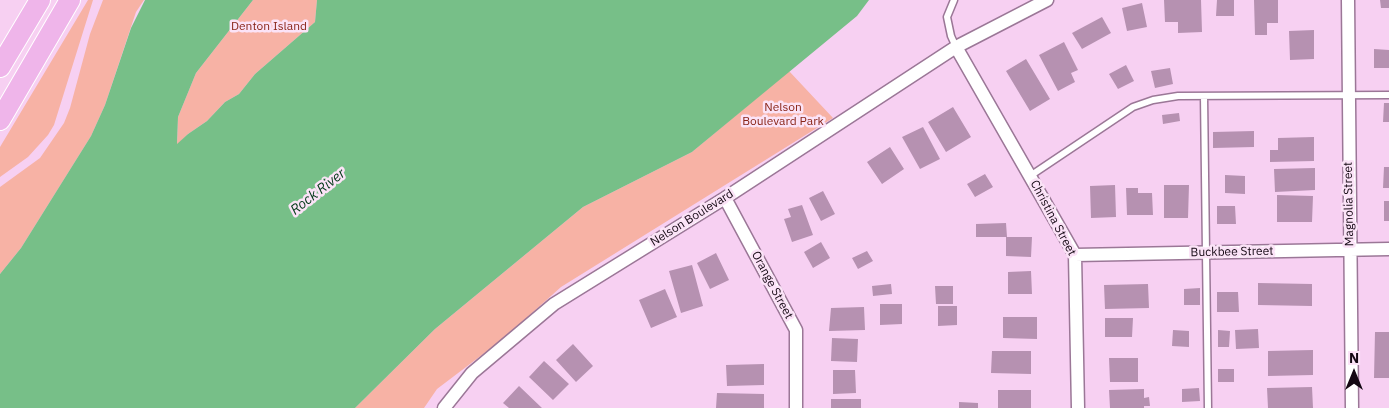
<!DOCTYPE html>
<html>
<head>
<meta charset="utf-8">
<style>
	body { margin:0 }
	#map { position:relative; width:1389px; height:408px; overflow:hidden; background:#f7d0f2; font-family:"IBM Plex Sans",sans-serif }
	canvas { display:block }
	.north { position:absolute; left:1329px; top:348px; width:50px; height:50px; -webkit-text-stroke:4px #fbe3f7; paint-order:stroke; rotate:0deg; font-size:14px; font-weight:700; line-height:20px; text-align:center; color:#140813 }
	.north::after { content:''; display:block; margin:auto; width:18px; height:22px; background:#140813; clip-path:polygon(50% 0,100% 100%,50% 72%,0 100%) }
</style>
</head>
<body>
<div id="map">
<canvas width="1389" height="408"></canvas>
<div class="north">N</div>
</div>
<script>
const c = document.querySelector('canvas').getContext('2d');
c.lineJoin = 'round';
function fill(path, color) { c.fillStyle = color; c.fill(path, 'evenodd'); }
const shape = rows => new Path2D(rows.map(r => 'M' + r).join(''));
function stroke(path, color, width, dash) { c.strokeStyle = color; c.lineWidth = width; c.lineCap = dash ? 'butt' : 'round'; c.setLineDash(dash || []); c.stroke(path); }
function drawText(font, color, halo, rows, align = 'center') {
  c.font = font + ' "IBM Plex Sans",sans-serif'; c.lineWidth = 5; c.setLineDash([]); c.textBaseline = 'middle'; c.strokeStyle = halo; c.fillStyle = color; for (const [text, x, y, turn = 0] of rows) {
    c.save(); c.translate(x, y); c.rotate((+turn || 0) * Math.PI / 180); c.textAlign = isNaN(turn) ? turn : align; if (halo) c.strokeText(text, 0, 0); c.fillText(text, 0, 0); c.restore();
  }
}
fill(shape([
	[88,0,93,0,54,125,48,135,28,157,0,177,0,147],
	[103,0,144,0,136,12,105,105,91,136,21,248,0,274,0,187,40,158,64,123,70,108,90,34],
	[253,0,317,0,315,22,255,74,239,94,225,102,207,121,188,134,177,145,178,117,196,73],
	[789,71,833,118,561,287,503,339,437,389,424,408,355,408,435,329,583,207,692,152]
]), '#f7b2a5');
fill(shape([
	[145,0,253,0,196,73,178,117,177,144,188,134,207,121,225,102,239,94,255,74,315,22,317,0,869,0,857,16,692,152,583,207,435,329,355,408,0,408,0,274,21,248,91,136,105,105,131,28]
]), '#77bf88');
fill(shape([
	[1164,0,1201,0,1202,32,1178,33,1178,22,1165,22],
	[1217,0,1234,0,1234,16,1216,16],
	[1254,0,1278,0,1278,23,1267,23,1267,35,1255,35],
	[1380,0,1389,0,1389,8,1381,8],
	[1142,3,1147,27,1127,31,1122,8],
	[1102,17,1111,33,1082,49,1072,33],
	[1314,30,1314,59,1290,60,1289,31],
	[1064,42,1078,70,1071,73,1075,82,1058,91,1039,55],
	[1374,49,1389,50,1389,68,1374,68],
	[1026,59,1050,99,1030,111,1006,71],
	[1126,65,1134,81,1118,89,1109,74],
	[1170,68,1173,84,1155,88,1151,71],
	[1384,103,1389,103,1389,122,1383,122],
	[953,107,971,137,946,152,928,122],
	[1179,113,1180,121,1163,124,1162,115],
	[923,127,940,159,920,169,902,137],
	[1254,131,1254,147,1213,148,1213,132],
	[1314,137,1314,161,1270,162,1270,150,1278,150,1278,138],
	[890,147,904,169,882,184,867,162],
	[1384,167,1389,167,1389,188,1383,188],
	[1315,168,1315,190,1275,192,1274,169],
	[985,174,993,187,975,197,967,184],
	[1225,175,1245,176,1245,194,1225,193],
	[1115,185,1116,217,1091,218,1090,186],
	[1164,185,1189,185,1188,218,1164,218],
	[1126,188,1138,188,1138,193,1152,193,1153,215,1127,215],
	[823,191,835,214,821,221,809,198],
	[1277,195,1313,196,1312,222,1277,222],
	[1384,201,1389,201,1389,221,1384,221],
	[802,205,813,235,792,242,784,219,791,217,788,209],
	[1217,206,1235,206,1236,224,1217,224],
	[1006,223,1007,237,976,237,976,224],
	[1006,237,1032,237,1031,257,1006,256],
	[821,242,830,258,813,268,804,252],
	[867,251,873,261,858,269,852,258],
	[716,253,729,280,710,289,697,263],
	[692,265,703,306,681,313,669,271],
	[1031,271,1032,294,1008,294,1008,272],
	[1258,283,1312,284,1312,306,1258,305],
	[891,284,892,294,873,296,872,286],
	[1148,284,1149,308,1105,309,1104,285],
	[935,286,953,286,953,304,936,304],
	[1200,288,1200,305,1184,305,1184,289],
	[665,289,677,317,651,328,639,300],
	[1217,292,1238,292,1239,312,1217,312],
	[880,304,902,304,902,324,880,325],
	[938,306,957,306,957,325,938,326],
	[864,307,865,330,829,331,831,308],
	[1003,317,1037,317,1037,339,1003,338],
	[1105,318,1133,318,1132,337,1105,337],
	[1258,329,1259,348,1236,349,1235,330],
	[1173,330,1189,331,1189,347,1172,346],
	[1218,330,1230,331,1229,347,1218,347],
	[1375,332,1389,332,1389,378,1374,378],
	[832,338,858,339,857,362,831,361],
	[573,344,593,366,576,382,556,360],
	[1313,350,1313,375,1268,376,1268,351],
	[992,351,1031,351,1031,374,991,373],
	[1109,358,1138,358,1138,382,1110,382],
	[544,361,569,384,553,400,529,377],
	[764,364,764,385,727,386,726,365],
	[1218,369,1234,369,1234,382,1218,382],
	[833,370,855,370,856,393,833,394],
	[519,386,542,408,509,408,503,403],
	[1312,387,1313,408,1268,408,1267,388],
	[1199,388,1200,401,1182,402,1182,389],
	[1144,389,1144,398,1149,397,1150,406,1144,406,1144,408,1110,408,1109,390],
	[998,390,1031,390,1031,408,998,408],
	[717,393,764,394,764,408,716,408],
	[831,399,861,399,861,408,831,408],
	[959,402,978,403,978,408,959,408]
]), '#b691b1');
const service = shape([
	[954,0,947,17,951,36,956,47],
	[1204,96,1208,408],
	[1030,176,1133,107,1153,100,1178,96,1389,95]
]);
const minor = shape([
	[1348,0,1352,408],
	[956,47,1075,255,1078,408],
	[725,198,796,330,796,408],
	[1075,255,1389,249],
	[444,408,472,373,554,304,725,198,956,47,1047,0]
]);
const primary = shape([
	[0,67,40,0],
	[0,120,70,0]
]);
stroke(service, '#9b7797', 9);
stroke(minor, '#9b7797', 15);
stroke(primary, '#fff', 22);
stroke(service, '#fff', 6);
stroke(minor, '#fff', 12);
stroke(primary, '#efb5ea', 20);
drawText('12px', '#892518', '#fbe3f7', [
	["Denton Island",269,27],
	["Nelson",783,108],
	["Boulevard Park",783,122]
]);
drawText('12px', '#140813', '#fbe3f7', [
	["Magnolia Street",1349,204,-91],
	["Nelson Boulevard",692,218,-32],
	["Christina Street",1053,218,62],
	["Buckbee Street",1232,252,-1],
	["Orange Street",772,285,62]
]);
drawText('italic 14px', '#003816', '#fbe3f7', [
	["Rock River",318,192,-38]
]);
</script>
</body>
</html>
